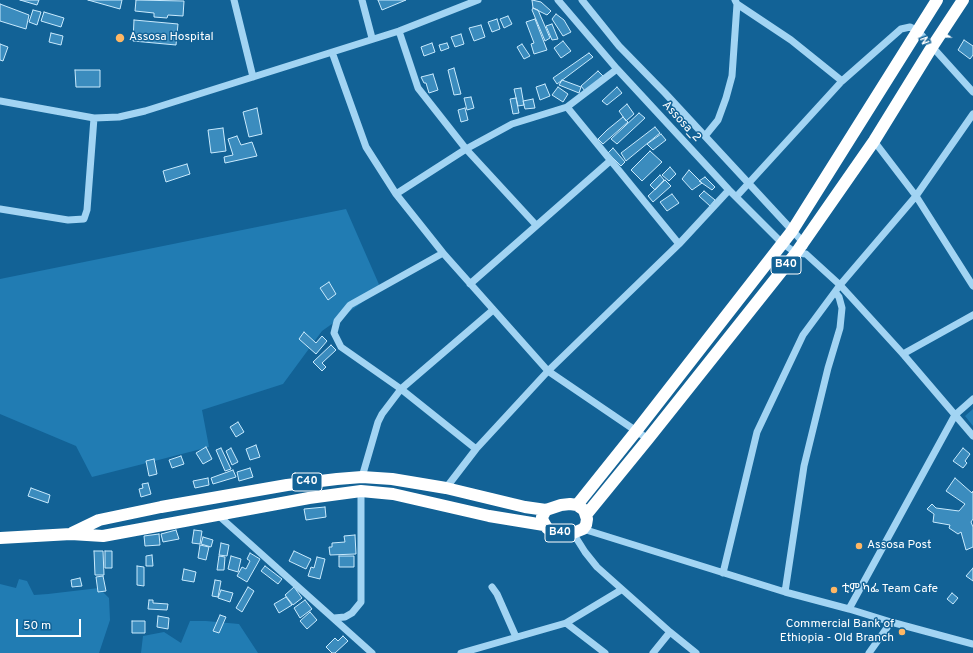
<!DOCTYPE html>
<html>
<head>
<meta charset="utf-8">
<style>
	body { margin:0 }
	#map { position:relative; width:973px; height:653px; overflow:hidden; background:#126296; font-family:Overpass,sans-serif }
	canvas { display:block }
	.north { position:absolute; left:917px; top:16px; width:40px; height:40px; -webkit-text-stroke:3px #126296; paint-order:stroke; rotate:250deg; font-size:11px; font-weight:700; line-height:16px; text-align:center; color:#fff }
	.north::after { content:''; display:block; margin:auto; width:14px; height:18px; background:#fff; clip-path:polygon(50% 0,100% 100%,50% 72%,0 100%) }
	.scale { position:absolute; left:16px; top:619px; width:65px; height:18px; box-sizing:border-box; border:2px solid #fff; border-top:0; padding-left:5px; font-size:12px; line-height:14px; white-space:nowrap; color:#fff; -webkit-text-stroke:3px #126296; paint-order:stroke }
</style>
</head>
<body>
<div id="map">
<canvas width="973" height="653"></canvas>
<div class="north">N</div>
<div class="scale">50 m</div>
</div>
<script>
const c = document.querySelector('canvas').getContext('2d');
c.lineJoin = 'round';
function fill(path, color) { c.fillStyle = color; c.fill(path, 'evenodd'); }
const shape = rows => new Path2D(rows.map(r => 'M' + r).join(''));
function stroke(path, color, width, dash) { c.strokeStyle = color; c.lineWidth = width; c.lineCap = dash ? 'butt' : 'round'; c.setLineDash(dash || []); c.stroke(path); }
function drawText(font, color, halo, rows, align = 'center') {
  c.font = font + ' Overpass,"Noto Sans Ethiopic",sans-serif'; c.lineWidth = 3; c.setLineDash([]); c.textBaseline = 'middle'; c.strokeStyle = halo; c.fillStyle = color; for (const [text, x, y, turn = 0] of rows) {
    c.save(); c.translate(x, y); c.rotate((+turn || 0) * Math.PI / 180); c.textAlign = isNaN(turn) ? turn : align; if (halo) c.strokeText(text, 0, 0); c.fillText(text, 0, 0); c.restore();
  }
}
fill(shape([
	[346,209,381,289,322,331,283,384,202,410,209,447,92,477,76,446,0,414,0,279],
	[973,409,973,426,965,416],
	[19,579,27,581,34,595,48,594,99,588,109,598,110,620,99,653,0,653,0,584,16,588],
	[190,621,206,621,239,624,258,653,141,653,143,636,164,632,181,643]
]), '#217cb3');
const building = shape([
	[20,0,39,0,37,5,20,0],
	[88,0,122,0,120,9,88,0],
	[136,0,184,1,183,16,168,15,167,18,154,17,154,13,135,11,136,0],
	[378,0,406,0,382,10,378,0],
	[532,0,541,2,551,11,547,15,533,8,532,0],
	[0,4,29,15,26,29,0,21,0,4],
	[533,8,538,10,550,38,545,41,532,10,533,8],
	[33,10,41,12,37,25,29,22,33,10],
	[44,12,64,18,61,27,41,21,44,12],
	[556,14,564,20,571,32,563,36,552,19,556,14],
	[508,16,512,24,504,28,500,19,508,16],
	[497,19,500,29,492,32,488,22,497,19],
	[535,19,547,50,534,54,531,44,534,43,526,22,535,19],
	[134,20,178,24,176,45,133,41,134,20],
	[552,24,558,39,552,40,546,26,552,24],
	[481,25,485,37,474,41,469,28,481,25],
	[51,33,63,36,61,45,49,42,51,33],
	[461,34,464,44,455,47,451,37,461,34],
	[964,40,973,46,973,55,970,59,958,50,964,40],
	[563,41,571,51,561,58,554,48,563,41],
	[432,43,435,52,424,56,421,47,432,43],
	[447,43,449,48,441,51,439,45,447,43],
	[0,44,8,47,3,61,0,60,0,44],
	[522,44,530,56,524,59,517,47,522,44],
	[589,53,593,57,557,84,553,78,589,53],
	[454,68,461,94,454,95,448,70,454,68],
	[75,70,100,70,100,87,76,87,75,70],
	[598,71,603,76,585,91,581,86,598,71],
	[433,74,438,90,429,93,426,83,424,83,421,77,433,74],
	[562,80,581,87,579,93,559,85,562,80],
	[545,84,550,96,540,100,536,87,545,84],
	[558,87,568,94,563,102,552,95,558,87],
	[617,87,622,93,607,105,602,101,617,87],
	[521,88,524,105,518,106,514,89,521,88],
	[471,97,474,108,467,110,464,98,471,97],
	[516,98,519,113,513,114,510,99,516,98],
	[533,99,535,108,525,109,523,101,533,99],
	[627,104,634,114,626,121,619,111,627,104],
	[257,108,262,134,249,137,243,112,257,108],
	[465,108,468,120,461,122,458,110,465,108],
	[639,113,645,118,617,144,611,139,639,113],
	[623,117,628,122,603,144,598,139,607,130,623,117],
	[655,127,660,133,626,161,621,153,655,127],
	[223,128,226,151,211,153,208,130,223,128],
	[661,134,666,140,653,150,647,144,661,134],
	[237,136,241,145,252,142,257,156,225,163,224,157,233,155,228,139,237,136],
	[613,148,625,162,621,166,608,153,613,148],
	[650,151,662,162,642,181,631,170,650,151],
	[187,164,190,174,166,182,163,171,187,164],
	[670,167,676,174,669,181,662,175,670,167],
	[689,170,702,183,692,190,682,179,689,170],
	[660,175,664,180,655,190,650,185,660,175],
	[705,177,715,187,712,190,699,181,705,177],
	[665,180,671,186,653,202,648,196,665,180],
	[704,191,715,200,710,206,699,196,704,191],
	[672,194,679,203,667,211,660,202,672,194],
	[329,282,336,294,328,300,320,288,329,282],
	[304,332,316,343,322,336,327,341,316,354,299,339,304,332],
	[331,345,336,350,322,363,326,367,322,371,313,362,331,345],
	[238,422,244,432,236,437,230,427,238,422],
	[256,445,260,457,250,460,246,449,256,445],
	[206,447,212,459,203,464,196,453,206,447],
	[221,448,231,469,225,471,216,450,221,448],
	[231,448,238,462,232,465,226,451,231,448],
	[963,448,970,454,965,461,967,463,963,468,953,461,963,448],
	[181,456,184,464,172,468,169,460,181,456],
	[154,459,157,474,149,476,146,461,154,459],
	[250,468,253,477,239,481,237,472,250,468],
	[233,470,236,477,213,484,211,478,233,470],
	[208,478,209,485,195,488,193,481,208,478],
	[955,478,972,493,973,491,973,519,971,522,973,527,973,547,966,550,961,532,958,534,949,528,950,525,933,522,934,514,927,509,932,504,936,508,959,511,965,504,946,491,955,478],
	[148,483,151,494,141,497,139,489,143,488,142,484,148,483],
	[31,488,50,495,48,503,28,496,31,488],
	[325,507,326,517,306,520,304,509,325,507],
	[176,530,179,539,163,542,161,534,176,530],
	[194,530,202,531,200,544,192,543,194,530],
	[159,534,160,545,145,546,144,536,159,534],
	[355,535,356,554,330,555,329,547,332,547,332,543,345,542,344,536,355,535],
	[203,537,213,540,211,547,201,544,203,537],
	[221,543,229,545,227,556,219,555,221,543],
	[200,545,209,547,206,560,198,558,200,545],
	[94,551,103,551,104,575,95,575,94,551],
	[105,551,112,551,112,568,105,568,105,551],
	[294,551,311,559,306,569,289,561,294,551],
	[250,553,260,559,247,582,237,576,242,567,246,569,250,561,247,559,250,553],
	[152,555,153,566,146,566,146,556,152,555],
	[219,556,225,557,224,570,217,570,219,556],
	[231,556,241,559,238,572,228,569,231,556],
	[339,556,354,556,354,567,339,567,339,556],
	[317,557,325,559,320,579,308,576,311,567,314,568,317,557],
	[137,566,144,567,144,586,137,585,137,566],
	[265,566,282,579,278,584,261,571,265,566],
	[973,568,973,581,966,576,973,568],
	[184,569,196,572,194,582,182,580,184,569],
	[103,576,106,591,98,592,96,577,103,576],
	[80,578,82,586,72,587,71,580,80,578],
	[215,580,221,581,218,597,212,596,215,580],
	[248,587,254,591,242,612,236,608,248,587],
	[294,587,302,598,293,605,285,595,294,587],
	[221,590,233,593,230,602,218,598,221,590],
	[952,593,958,598,953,604,947,599,952,593],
	[286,597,292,605,279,613,274,604,286,597],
	[149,600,153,600,153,603,168,604,167,610,148,609,149,600],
	[305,600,312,609,300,618,294,608,305,600],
	[310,612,317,620,307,629,300,621,310,612],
	[220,615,226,617,219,633,213,631,220,615],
	[158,616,169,618,168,629,157,627,158,616],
	[132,621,145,621,145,633,132,633,132,621],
	[343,636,348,641,335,653,332,653,326,647,335,638,338,641,343,636]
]);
fill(building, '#3b8cbe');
stroke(building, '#c9eafd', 1);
stroke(shape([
	[234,0,253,77],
	[362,0,372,38],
	[558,0,617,69,729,190,782,243,796,253,806,254,840,285,903,354,973,436],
	[582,0,619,46,665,93,803,242,804,246],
	[737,4,791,40,842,81],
	[399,31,418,88,466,149,536,225],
	[332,52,366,147,396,194,443,253,548,371,648,439],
	[0,101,94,118,119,117,145,111,399,31,478,0],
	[567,107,617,69],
	[705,136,718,120,726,98,732,76,737,4,735,0],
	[874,141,916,196,973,286],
	[396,194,466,149,512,124,567,107,679,244],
	[736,197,842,81,901,29,910,27,918,31,973,92],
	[0,209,68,220,84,219,87,210,94,118],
	[443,253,350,305,337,321,334,333,341,347,401,389,476,449],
	[470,284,610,161],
	[903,354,973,315],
	[362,477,378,422,382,414,401,389,493,310],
	[446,488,476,449,548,371,679,244,729,190],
	[219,516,372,653],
	[583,529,785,592,849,609,891,622,973,644],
	[573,533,585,552,597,567,670,632,696,653],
	[723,573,757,432,803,335,840,285,916,196,973,114],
	[492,587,497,594,516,637],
	[785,592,804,466,828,368,840,328,842,308,839,297,835,292],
	[849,609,955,415,973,399],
	[334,618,345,617,352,613,361,602,361,491],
	[566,623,605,653],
	[461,653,566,623,621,590],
	[653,653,670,632],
	[869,653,891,622]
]), '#a2d4f3', 7);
stroke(shape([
	[570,504,577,505,584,510,587,519,586,525,583,529,573,533,565,533,552,531,547,528,543,521,542,517,546,510,561,505,570,504],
	[577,505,637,430,792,231,937,0],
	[586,515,648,439,796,253,874,141,932,47,963,0],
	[72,533,99,520,161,507,287,485,337,479,362,477,392,479,446,488,525,507,546,510],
	[0,538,71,534,103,536,309,498,361,491,393,494,489,516,544,525]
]), '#fff', 12);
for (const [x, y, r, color] of [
	[120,38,5,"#ffb764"],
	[859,546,4,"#ffb764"],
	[834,590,4,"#ffb764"],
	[902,632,4,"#ffb764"]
]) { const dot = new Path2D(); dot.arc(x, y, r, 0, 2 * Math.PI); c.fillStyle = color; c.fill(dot); stroke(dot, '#126296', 1.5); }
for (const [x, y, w] of [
	[786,265,30],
	[307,482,30],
	[560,533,30]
]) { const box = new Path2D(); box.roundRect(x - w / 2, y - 9, w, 18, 3); c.fillStyle = '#126296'; c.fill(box); stroke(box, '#fff', 1); }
drawText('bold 11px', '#fff', null, [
	["B40",786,265],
	["C40",307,482],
	["B40",560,533]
]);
drawText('12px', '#fff', '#126296', [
	["Assosa Hospital",129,38],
	["Assosa Post",867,546],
	["ቲም ካፌ Team Cafe",842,590],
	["Commercial Bank of",894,625,"right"],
	["Ethiopia - Old Branch",894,639,"right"]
], 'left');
drawText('12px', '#fff', '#126296', [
	["Assosa_2",681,122,47]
]);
</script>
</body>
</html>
